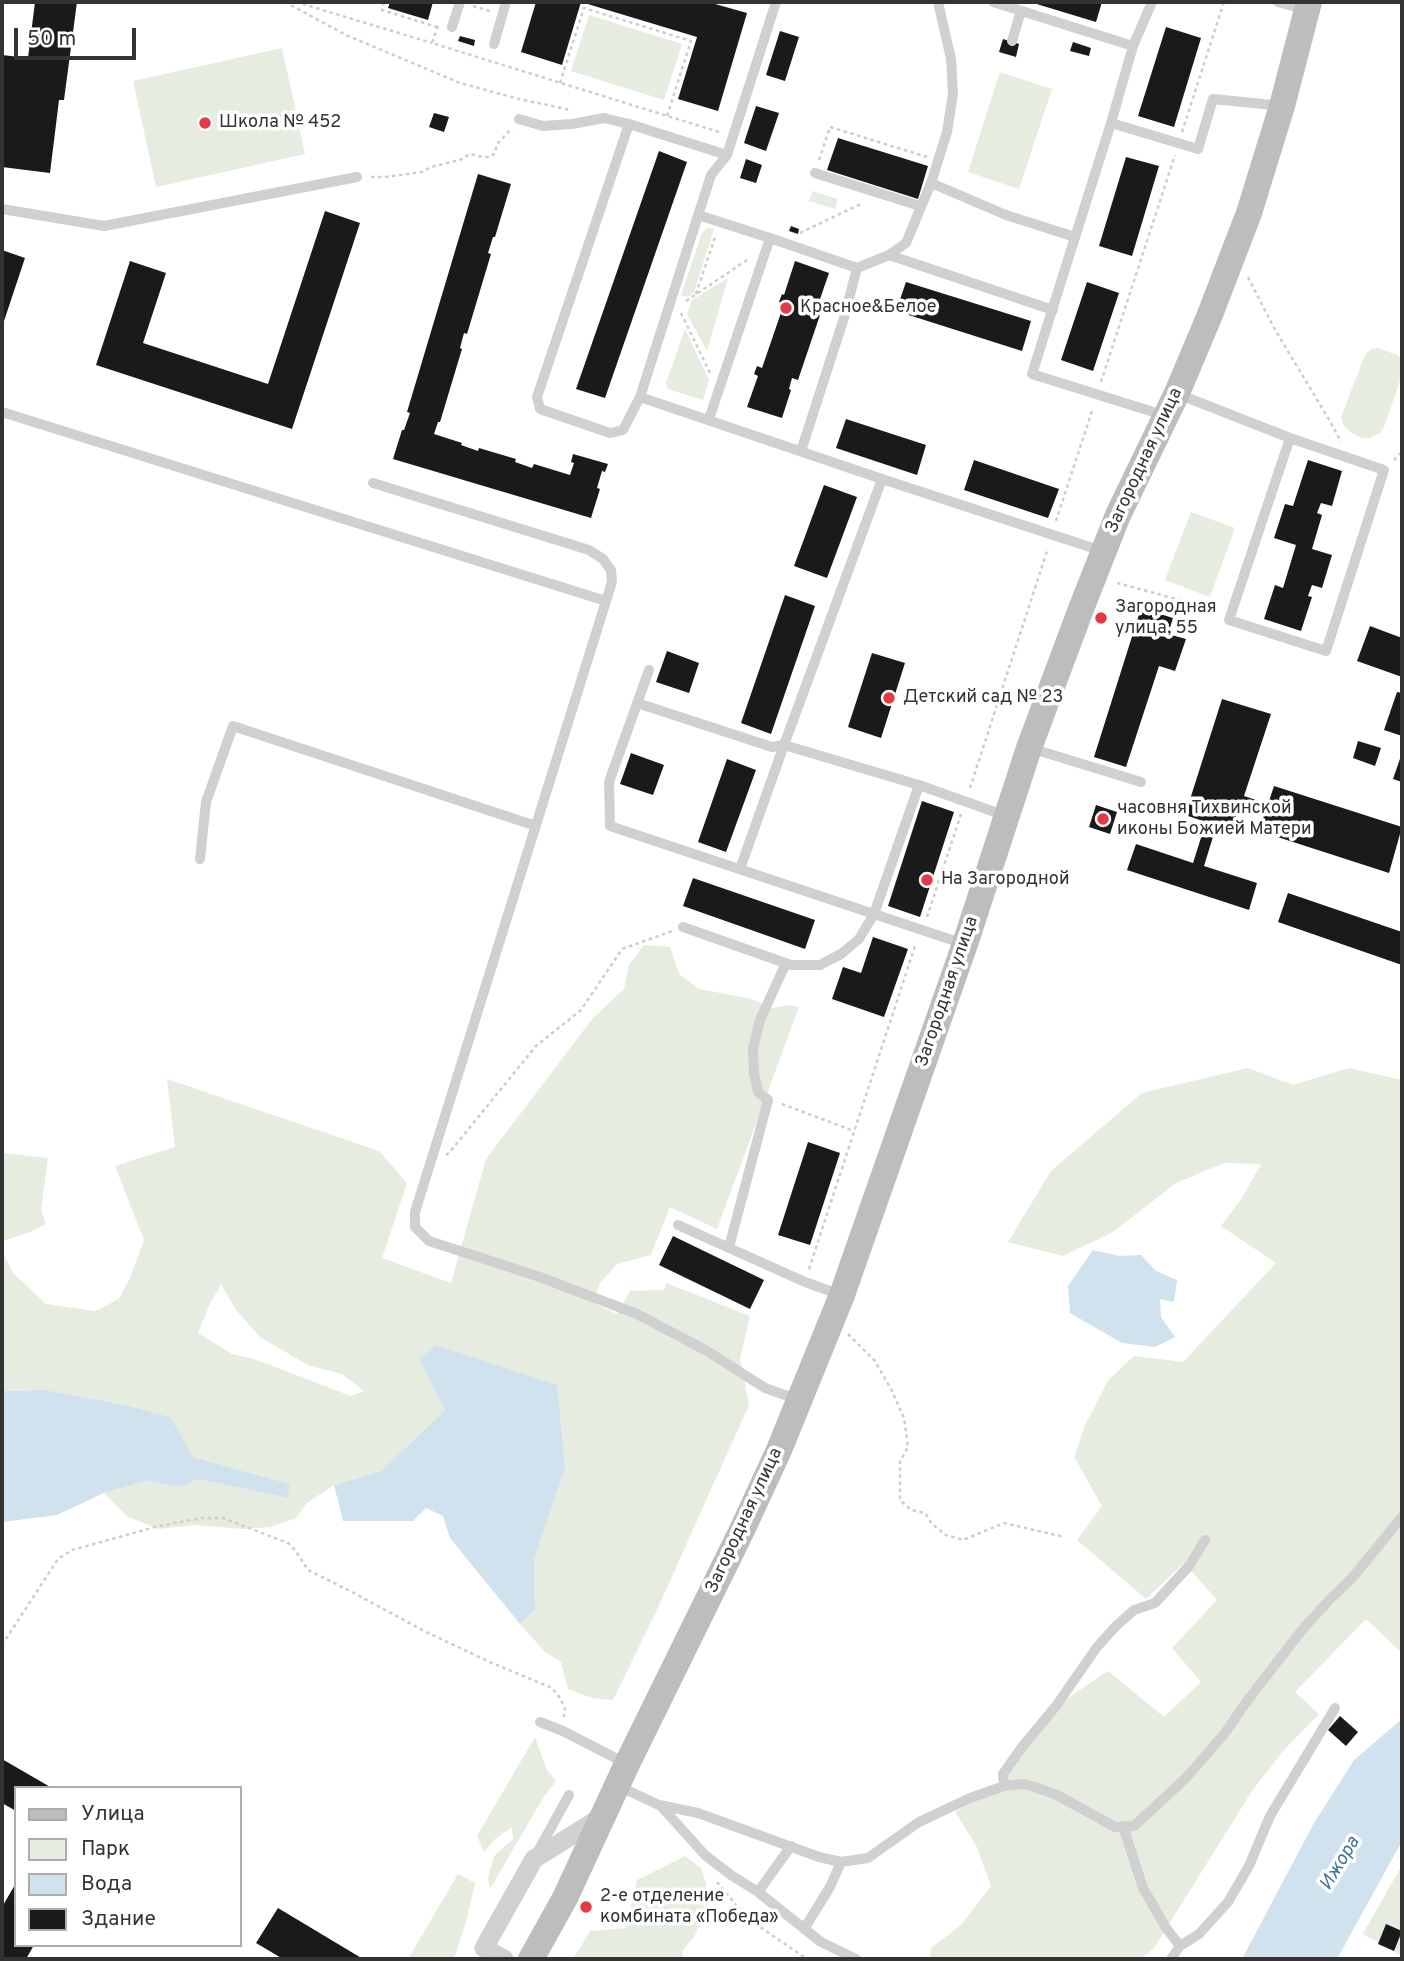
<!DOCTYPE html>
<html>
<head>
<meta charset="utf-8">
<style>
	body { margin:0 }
	#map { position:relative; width:1404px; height:1961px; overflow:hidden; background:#fff; font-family:Overpass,sans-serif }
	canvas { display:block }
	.frame { position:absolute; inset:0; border:4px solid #333; pointer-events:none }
	.legend { position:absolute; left:14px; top:1786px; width:228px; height:161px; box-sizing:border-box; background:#fff; border:2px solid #adadad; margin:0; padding:9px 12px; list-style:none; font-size:21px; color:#333 }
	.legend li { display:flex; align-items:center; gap:14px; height:35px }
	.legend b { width:35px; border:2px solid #adadad }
	.scale { position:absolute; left:14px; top:28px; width:122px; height:32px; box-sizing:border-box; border:4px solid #333; border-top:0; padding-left:9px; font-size:21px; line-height:24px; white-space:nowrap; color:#333; -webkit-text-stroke:5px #fff; paint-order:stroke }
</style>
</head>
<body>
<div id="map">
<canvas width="1404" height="1961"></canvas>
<div class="frame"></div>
<ul class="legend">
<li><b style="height:9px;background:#bdbdbd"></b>Улица</li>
<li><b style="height:19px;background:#e6ecdf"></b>Парк</li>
<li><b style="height:19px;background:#cfe2ee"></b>Вода</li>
<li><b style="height:19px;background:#1a1a1a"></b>Здание</li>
</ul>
<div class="scale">50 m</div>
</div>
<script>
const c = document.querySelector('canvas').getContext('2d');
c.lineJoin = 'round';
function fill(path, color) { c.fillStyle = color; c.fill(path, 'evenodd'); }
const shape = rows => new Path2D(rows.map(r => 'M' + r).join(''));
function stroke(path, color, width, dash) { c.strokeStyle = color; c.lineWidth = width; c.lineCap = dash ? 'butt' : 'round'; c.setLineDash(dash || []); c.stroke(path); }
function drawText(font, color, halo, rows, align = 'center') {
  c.font = font + ' Overpass,sans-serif'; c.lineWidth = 7; c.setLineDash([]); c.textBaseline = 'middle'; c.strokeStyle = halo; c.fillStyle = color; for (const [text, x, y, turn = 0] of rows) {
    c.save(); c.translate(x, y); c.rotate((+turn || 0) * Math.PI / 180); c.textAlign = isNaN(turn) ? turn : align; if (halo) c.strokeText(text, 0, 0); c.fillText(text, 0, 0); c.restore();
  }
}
fill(shape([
	[589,15,682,44,664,100,571,71],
	[282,48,305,154,156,187,133,81],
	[1000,72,1052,89,1019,189,968,172],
	[813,191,838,199,835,209,809,201],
	[707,228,714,229,694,292,688,297,681,295,702,233],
	[728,278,707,351,687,314,692,300],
	[685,329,709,380,703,400,668,389,666,383],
	[1378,348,1397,355,1402,360,1402,375,1384,427,1380,433,1369,438,1361,438,1353,434,1344,426,1341,417,1365,355,1371,349],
	[1191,512,1235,528,1210,597,1165,580],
	[644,945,670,947,679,974,699,989,748,998,773,1008,789,1005,799,1007,717,1229,670,1207,651,1255,617,1264,600,1283,593,1303,617,1314,630,1291,664,1290,666,1283,750,1316,740,1359,749,1405,656,1612,613,1700,592,1698,568,1689,561,1662,545,1652,520,1624,535,1610,534,1559,565,1469,419,1360,445,1410,381,1471,334,1485,307,1503,296,1518,271,1527,243,1529,196,1525,159,1529,128,1517,104,1493,147,1481,180,1487,199,1479,288,1498,290,1484,193,1457,169,1417,126,1405,46,1390,2,1391,2,1251,13,1273,46,1304,95,1311,119,1299,130,1278,144,1240,115,1166,175,1147,167,1079,379,1151,407,1183,382,1258,451,1283,486,1159,593,1018,624,989,629,965],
	[221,1284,236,1310,260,1337,308,1365,342,1374,364,1391,351,1396,254,1359,232,1354,198,1333,209,1306],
	[1248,1068,1293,1085,1349,1068,1402,1080,1402,1653,1366,1619,1295,1692,1319,1714,1283,1751,1252,1791,1154,1948,1141,1959,930,1959,931,1948,961,1925,991,1886,976,1845,955,1812,994,1789,1044,1714,1108,1671,1164,1717,1201,1682,1172,1648,1217,1600,1184,1563,1146,1599,1077,1540,1102,1506,1074,1457,1086,1423,1109,1379,1134,1356,1183,1362,1276,1263,1221,1226,1240,1201,1261,1164,1224,1163,1176,1183,1113,1232,1063,1256,1008,1242,1051,1171,1142,1093],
	[2,1153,48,1158,41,1210,46,1224,30,1232,2,1241],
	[535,1737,547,1770,556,1781,543,1798,490,1889,488,1878,494,1856,513,1839,512,1827,495,1839,484,1852,477,1836],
	[685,1856,701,1868,706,1884,707,1909,694,1937,683,1950,682,1959,573,1959,590,1931,626,1928,637,1880],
	[1402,1865,1402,1956,1363,1934],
	[458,1874,475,1883,466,1922,454,1959,408,1959]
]), '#e6ecdf');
fill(shape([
	[1093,1250,1119,1256,1141,1255,1156,1271,1177,1280,1174,1302,1160,1299,1161,1317,1175,1337,1155,1347,1122,1343,1070,1313,1068,1286],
	[435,1345,557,1385,565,1469,534,1559,535,1610,520,1624,450,1538,443,1516,426,1508,413,1521,343,1521,334,1485,381,1471,445,1410,419,1360],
	[46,1390,126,1405,170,1417,193,1457,290,1484,288,1498,199,1479,180,1487,147,1481,104,1493,57,1515,2,1522,2,1391],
	[1402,1719,1402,1841,1337,1959,1242,1959,1314,1823,1354,1760]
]), '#cfe2ee');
fill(shape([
	[35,2,77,2,64,100,59,100,50,173,2,167,2,55,28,58],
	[390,2,433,2,428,20,388,8],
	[536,2,581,2,562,65,521,52],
	[581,2,708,2,747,13,718,111,678,99,697,37],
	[1030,2,1102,2,1096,22],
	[1166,27,1201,38,1174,127,1138,116],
	[780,31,799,37,785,81,766,75],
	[460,36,475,40,474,46,458,41],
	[1003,39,1019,44,1016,57,999,52],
	[1073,42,1091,48,1089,56,1070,51],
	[756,106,779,113,766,151,744,143],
	[434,113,449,117,444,132,429,127],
	[838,138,928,166,918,199,827,170],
	[659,151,687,162,605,398,576,389],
	[1126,157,1159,166,1132,256,1099,246],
	[746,159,762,165,756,183,740,178],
	[478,174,511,184,495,237,493,237,488,253,491,254,467,334,464,333,460,348,462,349,440,422,438,422,434,434,462,443,461,445,478,451,479,448,516,459,515,462,532,468,534,464,570,475,574,463,571,462,573,454,608,464,605,472,602,471,597,488,600,489,591,518,393,459,402,430,404,430,410,413,407,412],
	[325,211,360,223,292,429,96,365,130,261,166,273,143,343,268,384],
	[791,226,799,229,798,234,789,231],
	[2,250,25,258,2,327],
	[795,261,829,273,819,302,816,301,812,312,820,315,798,380,792,378,789,389,791,390,782,418,747,407,758,376,754,374,757,366,762,368,784,304,779,302,782,294,784,295],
	[906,282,1031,321,1022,351,896,311],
	[1087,282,1119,293,1093,371,1061,360],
	[846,419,926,445,917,475,836,448],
	[974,460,1059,489,1048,518,964,490],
	[1308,460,1342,471,1332,506,1321,503,1317,513,1322,515,1312,549,1332,555,1322,588,1312,585,1308,596,1312,597,1301,631,1264,619,1275,585,1283,588,1296,545,1274,538,1285,504,1293,506],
	[824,485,857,497,827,578,794,566],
	[785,595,815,606,771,734,741,723],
	[1141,608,1173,618,1168,634,1186,639,1175,671,1159,666,1126,767,1094,757],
	[1370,626,1402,638,1402,677,1357,661],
	[667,651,699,663,689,693,656,682],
	[872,653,905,663,881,738,848,727],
	[1397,692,1402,693,1402,736,1384,730],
	[1222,699,1271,714,1244,796,1268,804,1274,786,1402,827,1389,873,1259,831,1264,815,1239,807,1231,832,1216,827,1204,866,1257,883,1249,910,1127,870,1136,844,1193,863,1206,822,1185,815],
	[1358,741,1381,748,1375,766,1353,758],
	[631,753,664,765,653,795,620,784],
	[1402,753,1402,782,1393,779],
	[727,759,756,770,726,852,698,842],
	[922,801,954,812,920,917,888,906],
	[1096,805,1117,812,1110,834,1089,827],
	[693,878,815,920,805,949,683,906],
	[1288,893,1402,932,1402,965,1278,922],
	[873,937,908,949,884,1017,832,999,843,967,861,973],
	[808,1142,840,1153,810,1245,778,1235],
	[673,1236,764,1280,750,1309,659,1265],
	[1340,1716,1358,1732,1346,1746,1328,1730],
	[2,1759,52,1788,16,1788,16,1811,2,1803],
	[16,1883,16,1945,34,1945,26,1959,2,1959,2,1907],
	[278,1908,363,1959,283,1959,256,1943],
	[1386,1924,1402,1931,1394,1951,1378,1944]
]), '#1a1a1a');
stroke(shape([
	[285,2,346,35,460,83,519,99,571,110],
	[296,2,432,43],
	[384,2,382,10,437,27],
	[473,6,490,11],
	[438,26,432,43,719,132],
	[560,83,584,8,691,41,667,116],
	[1182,132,1224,2],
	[819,160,830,127,927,157],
	[371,177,385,177,422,172,431,167,463,159,469,154,483,157,490,157,495,153,497,144,512,128],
	[800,233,863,203],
	[1248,277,1274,328,1331,423,1341,442],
	[696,294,716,234],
	[686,301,747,260],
	[681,313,710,373],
	[1101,382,1175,155],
	[1394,460,1402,452],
	[1056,521,1093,408],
	[1117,583,1176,599,1218,607],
	[970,788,1048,548],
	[927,917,961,814],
	[782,1104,854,1131],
	[446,1155,449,1153,536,1046,581,1010,622,949,672,931],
	[809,1269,916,943],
	[848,1334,875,1361,892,1391,904,1418,908,1447,900,1462,900,1500,911,1510,925,1513,932,1524,946,1535,963,1540,1004,1523,1064,1537],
	[2,1645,58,1559,72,1550,159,1526,202,1518,223,1518,288,1543,295,1550,308,1570,352,1592,426,1632,492,1663,552,1688,560,1698,565,1709,564,1717],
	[717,1882,737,1906,760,1927,807,1959]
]), '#cdcdcd', 2.5, [3.5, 3.5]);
stroke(shape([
	[938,2,951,59,953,93,947,132,931,183,1006,215,1075,237],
	[993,2,1133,46],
	[1152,2,1133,46,1111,123,1032,374,1163,415],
	[1278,2,1307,10],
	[452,27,460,2],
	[1012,41,1021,11],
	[494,44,506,2],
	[519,119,543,126,572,124,604,118,629,124],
	[1111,123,1198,149,1213,99,1282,106],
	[727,155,629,124,537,397,540,409,610,433,623,430,640,397,882,479],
	[815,173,920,206],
	[2,209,104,226,357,177],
	[698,215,770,238,709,419],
	[770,238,857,268,889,255,1053,310],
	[889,255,906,243,931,183],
	[1178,394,1290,438,1384,470,1326,651,1229,620,1290,438],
	[640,397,711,175,727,155,776,2],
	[2,412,606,601],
	[801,451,844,318,857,268],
	[373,483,589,550,603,559,611,570,612,582,415,1212,415,1227,429,1241,537,1276,637,1314,707,1351,765,1388,799,1400],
	[649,670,609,782,610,826,964,944],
	[637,703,772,747,784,745,882,479,1102,551],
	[1030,748,1141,782],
	[200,859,206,802,233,726,536,826],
	[740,869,784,745,919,785,1006,816],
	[683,927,791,965,820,965,841,954,859,939,874,914,919,785],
	[678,1225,805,1282,841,1295],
	[729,1247,768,1100,758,1092,754,1073,753,1049,760,1020,786,963],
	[540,1722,563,1731,627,1764],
	[618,1786,659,1805,698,1813,819,1857,841,1862,868,1858,919,1822,970,1798,1004,1786,1025,1784,1055,1794,1115,1827,1134,1826,1186,1778,1225,1733,1247,1701,1302,1630,1332,1597,1352,1578,1402,1517],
	[1004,1786,1003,1774,1022,1747,1056,1706,1097,1647,1115,1627,1134,1610,1155,1603,1189,1566,1205,1540],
	[660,1805,705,1855,731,1875,758,1892,821,1942,856,1959],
	[1123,1826,1143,1888,1166,1928,1180,1946],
	[537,1853,569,1795],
	[758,1892,791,1846],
	[804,1929,830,1887,841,1862],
	[1171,1959,1180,1946,1199,1934,1228,1902,1249,1866,1270,1816,1335,1708]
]), '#d0d0d0', 10);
stroke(shape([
	[504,1959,484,1948,534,1859,603,1816]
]), '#d0d0d0', 19);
stroke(shape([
	[531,1959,565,1898,627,1764,743,1528,779,1450,842,1295,965,944,1029,748,1081,609,1118,515,1177,393,1209,317,1249,213,1282,106,1309,2]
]), '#bdbdbd', 26);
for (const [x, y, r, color] of [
	[205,123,7,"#e63946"],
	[786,308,7,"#e63946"],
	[1101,618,7,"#e63946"],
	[889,698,7,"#e63946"],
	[1103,819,7,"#e63946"],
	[927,880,7,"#e63946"],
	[586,1907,7,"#e63946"]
]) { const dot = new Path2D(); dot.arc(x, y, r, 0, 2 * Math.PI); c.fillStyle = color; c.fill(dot); stroke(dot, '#fff', 2.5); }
drawText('18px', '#333', '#fff', [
	["Школа № 452",219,123],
	["Красное&Белое",800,308],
	["Загородная",1115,608],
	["улица, 55",1115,629],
	["Детский сад № 23",903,698],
	["часовня Тихвинской",1117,809],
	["иконы Божией Матери",1117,830],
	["На Загородной",941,880],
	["2-е отделение",600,1897],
	["комбината «Победа»",600,1918]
], 'left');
drawText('18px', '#333', '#fff', [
	["Загородная улица",1145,461,-65],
	["Загородная улица",948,992,-71],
	["Загородная улица",745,1521,-65]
]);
drawText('italic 19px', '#3f7597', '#fff', [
	["Ижора",1341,1864,-59]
]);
</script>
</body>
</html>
